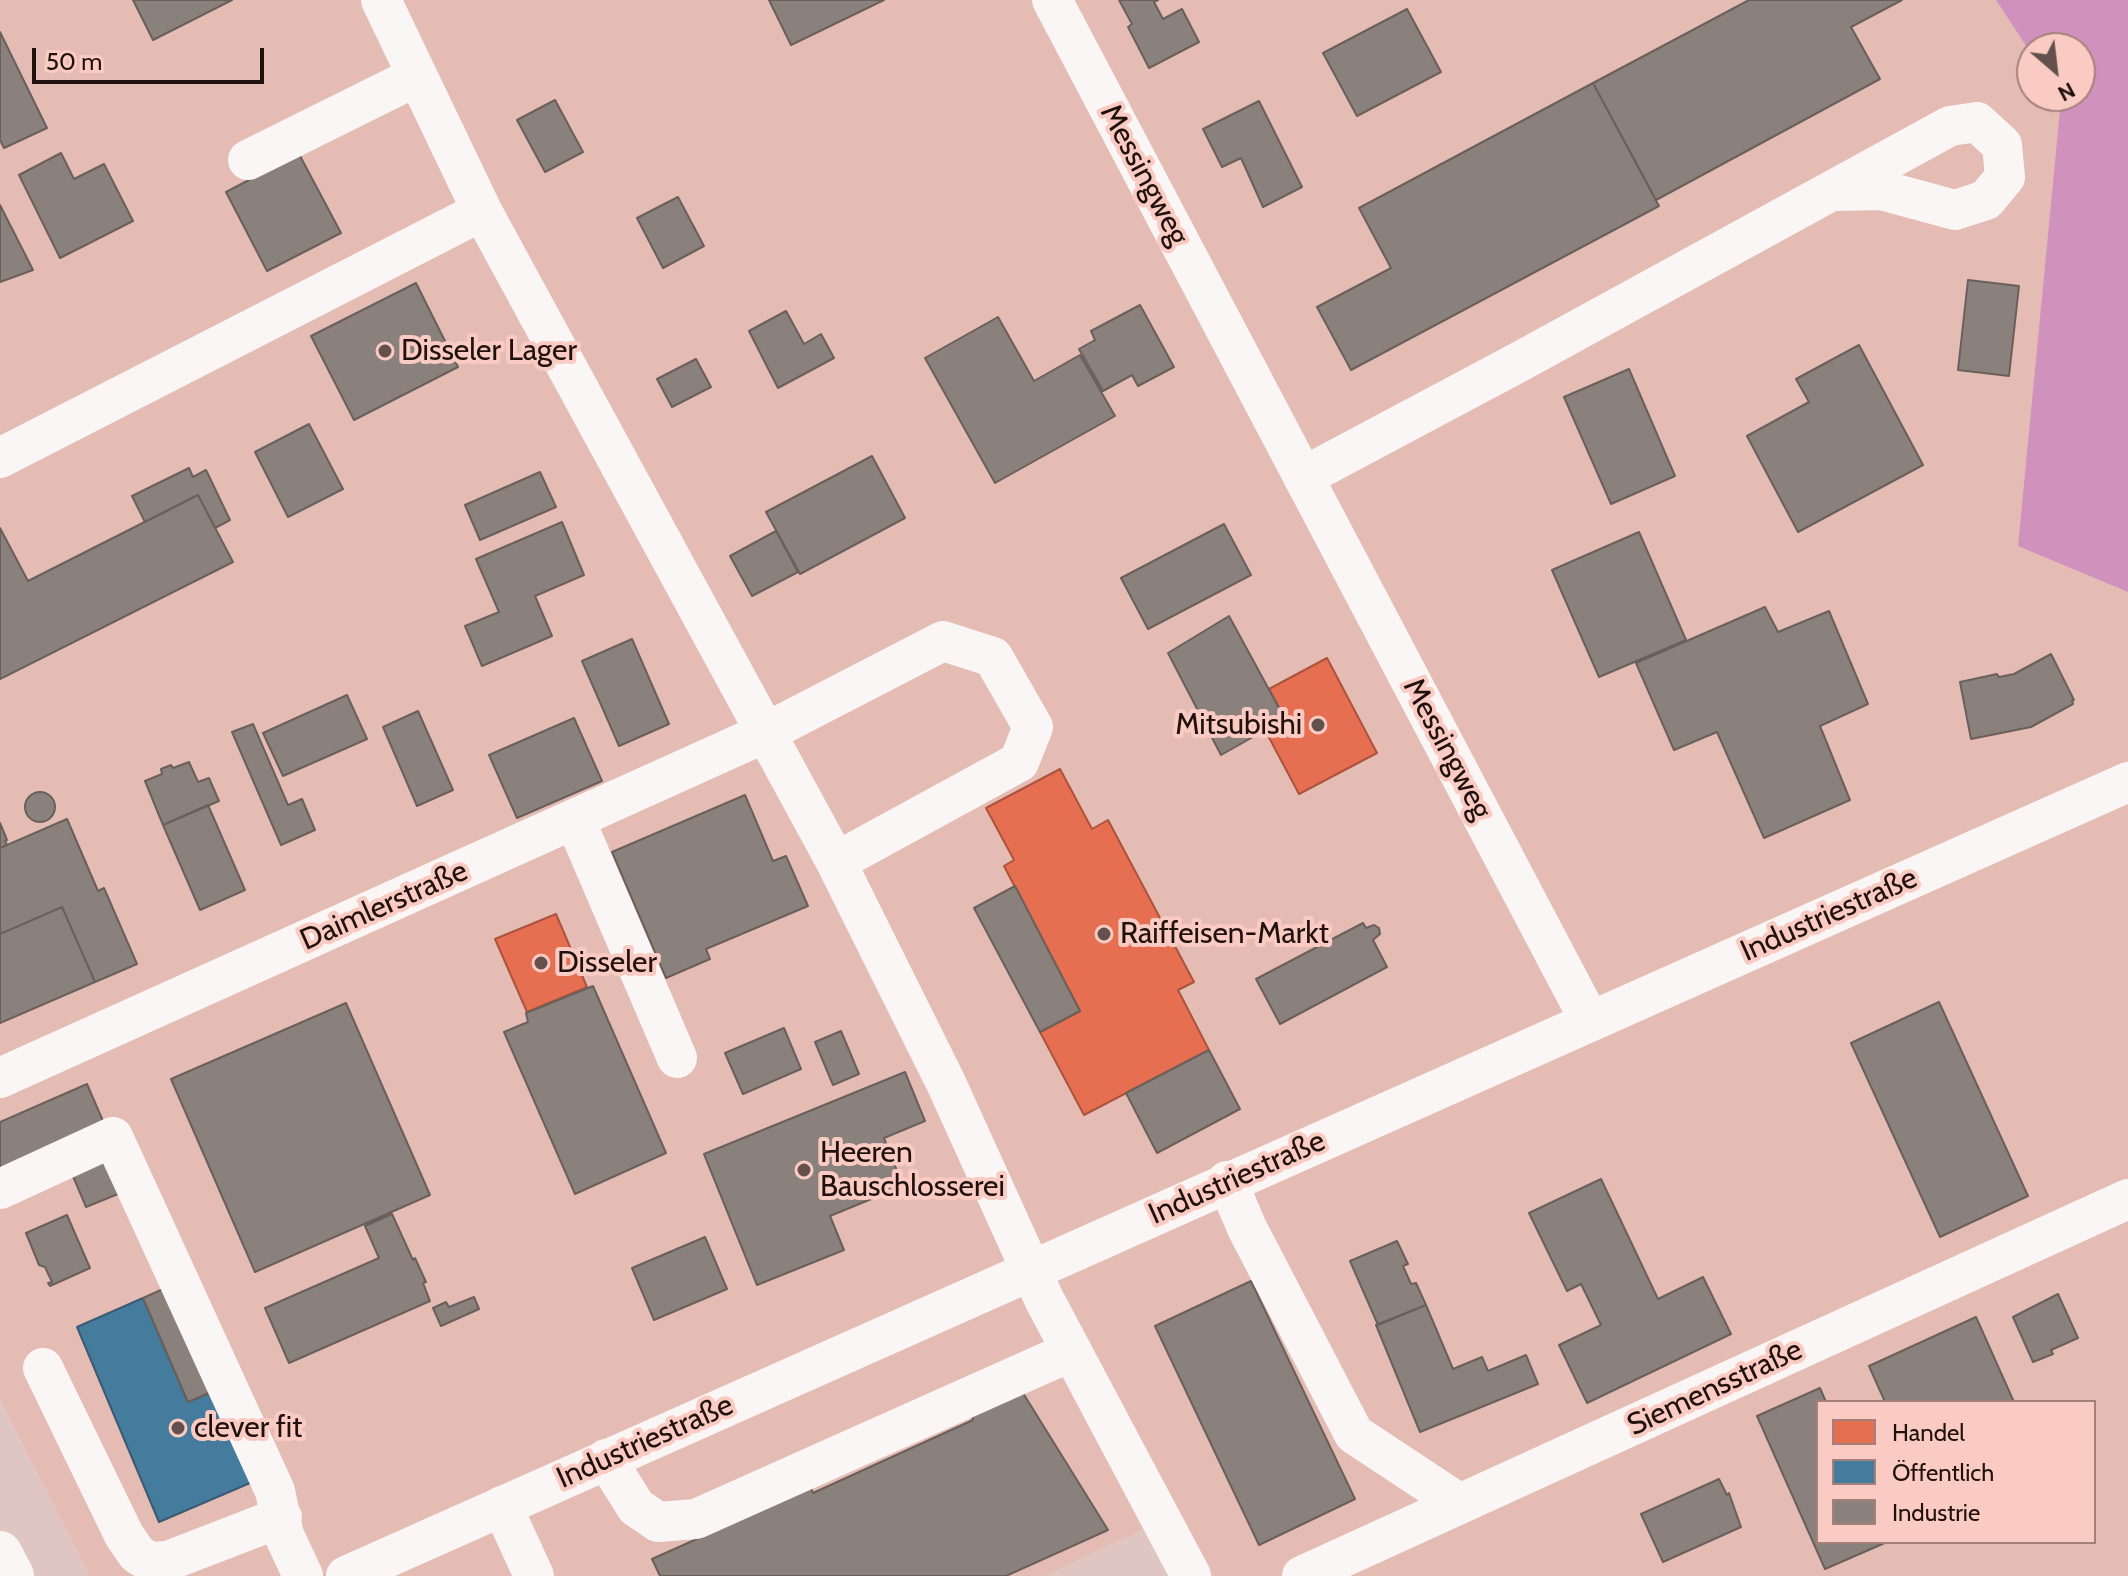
<!DOCTYPE html>
<html>
<head>
<meta charset="utf-8">
<style>
	body { margin:0 }
	#map { position:relative; width:2128px; height:1576px; overflow:hidden; background:#e0c6c2; font-family:Cabin,sans-serif }
	canvas { display:block }
	.legend { position:absolute; left:1816px; top:1400px; width:280px; height:144px; box-sizing:border-box; background:#facbc2; border:2px solid #a3817a; margin:0; padding:10px 14px; list-style:none; font-size:24px; color:#21110e }
	.legend li { display:flex; align-items:center; gap:16px; height:40px }
	.legend b { width:40px; border:2px solid #a3817a }
	.north { position:absolute; left:2016px; top:32px; width:80px; height:80px; box-sizing:border-box; background:#facbc2; border:2px solid #a3817a; border-radius:50%; rotate:152deg; font-size:22px; font-weight:700; line-height:32px; text-align:center; color:#21110e }
	.north::after { content:''; display:block; margin:auto; width:28px; height:36px; background:#64504d; clip-path:polygon(50% 0,100% 100%,50% 72%,0 100%) }
	.scale { position:absolute; left:32px; top:48px; width:232px; height:36px; box-sizing:border-box; border:4px solid #21110e; border-top:0; padding-left:10px; font-size:24px; line-height:28px; white-space:nowrap; color:#21110e; -webkit-text-stroke:6px #facbc2; paint-order:stroke }
</style>
</head>
<body>
<div id="map">
<canvas width="2128" height="1576"></canvas>
<ul class="legend">
<li><b style="height:22px;background:#e76f51"></b>Handel</li>
<li><b style="height:22px;background:#457b9d"></b>Öffentlich</li>
<li><b style="height:22px;background:#8a817c"></b>Industrie</li>
</ul>
<div class="north">N</div>
<div class="scale">50 m</div>
</div>
<script>
const c = document.querySelector('canvas').getContext('2d');
c.lineJoin = 'round';
function fill(path, color) { c.fillStyle = color; c.fill(path, 'evenodd'); }
const shape = rows => new Path2D(rows.map(r => 'M' + r).join(''));
function stroke(path, color, width, dash) { c.strokeStyle = color; c.lineWidth = width; c.lineCap = dash ? 'butt' : 'round'; c.setLineDash(dash || []); c.stroke(path); }
function drawText(font, color, halo, rows, align = 'center') {
  c.font = font + ' Cabin,sans-serif'; c.lineWidth = 8; c.setLineDash([]); c.textBaseline = 'middle'; c.strokeStyle = halo; c.fillStyle = color; for (const [text, x, y, turn = 0] of rows) {
    c.save(); c.translate(x, y); c.rotate((+turn || 0) * Math.PI / 180); c.textAlign = isNaN(turn) ? turn : align; if (halo) c.strokeText(text, 0, 0); c.fillText(text, 0, 0); c.restore();
  }
}
fill(shape([
	[0,0,1996,0,2032,55,2032,96,2059,96,2061,99,2018,545,2128,592,2128,1576,1214,1576,1180,1511,1046,1576,90,1576,0,1398],
	[1818,1402,2094,1402,2094,1542,1818,1542]
]), '#e5bcb4');
fill(shape([
	[1996,0,2128,0,2128,592,2018,546,2061,99,2059,96,2080,96,2080,48,2032,48,2032,55]
]), '#d092bd');
const shops = shape([
	[1327,658,1377,753,1299,794,1265,730,1285,719,1269,689,1327,658],
	[1060,769,1092,829,1108,820,1194,982,1178,990,1209,1050,1084,1115,1040,1032,1080,1011,1004,866,1014,860,986,808,1060,769],
	[556,914,587,987,527,1012,495,939,556,914]
]);
fill(shops, '#e76f51');
stroke(shops, '#ac533d', 2);
const public = shape([
	[143,1298,188,1402,218,1389,257,1480,159,1522,77,1327,143,1298]
]);
fill(public, '#457b9d');
stroke(public, '#3a5b72', 2);
const industry = shape([
	[133,0,232,0,153,40,133,0],
	[769,0,884,0,791,45,769,0],
	[1119,0,1158,0,1154,2,1163,19,1182,9,1199,42,1149,68,1128,27,1132,24,1119,0],
	[1749,0,1902,0,1851,27,1880,79,1656,200,1593,83,1749,0],
	[1407,9,1441,72,1357,116,1323,53,1407,9],
	[0,32,47,128,4,148,0,140,0,32],
	[1593,83,1659,206,1351,370,1317,307,1391,268,1359,208,1593,83],
	[555,100,583,152,545,172,517,120,555,100],
	[1259,101,1302,187,1263,207,1241,158,1222,167,1203,129,1259,101],
	[61,153,74,179,104,164,133,221,60,258,19,175,61,153],
	[299,154,341,233,267,271,226,192,299,154],
	[678,197,704,246,663,268,637,218,678,197],
	[0,205,33,270,0,282,0,205],
	[1968,280,2019,286,2009,376,1958,370,1968,280],
	[416,283,458,367,354,420,311,336,416,283],
	[1140,305,1174,367,1138,386,1132,375,1103,391,1079,349,1095,340,1091,331,1140,305],
	[786,311,804,344,821,334,834,358,778,388,749,331,786,311],
	[998,317,1034,381,1080,355,1115,416,995,483,925,358,998,317],
	[1859,345,1923,465,1798,532,1747,436,1809,402,1796,379,1859,345],
	[696,359,711,387,672,407,657,379,696,359],
	[1629,369,1675,476,1611,504,1564,397,1629,369],
	[309,424,343,489,288,517,255,452,309,424],
	[872,456,905,518,800,574,766,512,872,456],
	[189,468,193,477,206,470,230,520,215,528,198,495,145,522,132,496,189,468],
	[540,472,556,507,480,540,465,505,540,472],
	[198,495,233,562,0,679,0,528,28,581,198,495],
	[562,522,584,575,535,596,552,636,482,666,465,626,499,612,476,559,562,522],
	[1224,524,1251,575,1148,629,1121,578,1224,524],
	[776,531,798,572,752,596,730,556,776,531],
	[1639,532,1686,640,1599,677,1552,570,1639,532],
	[1765,607,1778,632,1829,611,1868,704,1820,726,1850,800,1764,838,1717,732,1674,750,1636,663,1765,607],
	[1229,616,1285,719,1221,755,1168,653,1229,616],
	[632,639,669,724,619,746,582,661,632,639],
	[2051,654,2074,700,2072,701,2073,704,2031,727,1971,739,1960,682,1997,674,1999,677,2014,674,2051,654],
	[347,695,367,739,283,776,263,733,347,695],
	[418,711,453,790,417,806,383,727,418,711],
	[574,718,602,781,517,818,489,755,574,718],
	[253,724,288,805,302,799,315,830,281,845,232,732,253,724],
	[189,762,198,782,209,778,219,801,163,825,145,781,162,774,161,769,171,765,173,768,189,762],
	'25 807a15 15 0 1 1 30 0a15 15 0 1 1-30 0Z',
	[745,795,773,861,786,856,808,906,706,949,710,959,666,978,612,852,745,795],
	[208,805,245,890,200,910,163,825,208,805],
	[67,819,98,891,104,888,137,964,95,982,62,907,0,934,0,848,67,819],
	[0,823,7,840,5,841,7,845,0,848,0,823],
	[1015,886,1080,1011,1040,1032,974,908,1015,886],
	[62,907,95,982,0,1023,0,934,62,907],
	[1363,923,1366,928,1374,925,1379,928,1380,934,1373,940,1387,967,1280,1024,1256,979,1363,923],
	[593,986,666,1153,575,1194,504,1032,528,1022,526,1013,593,986],
	[1939,1002,2028,1196,1940,1237,1851,1043,1939,1002],
	[346,1003,430,1195,255,1272,171,1079,346,1003],
	[784,1028,801,1069,743,1094,725,1053,784,1028],
	[841,1031,859,1074,833,1085,815,1042,841,1031],
	[1209,1050,1240,1109,1157,1153,1126,1093,1209,1050],
	[905,1072,925,1121,884,1138,903,1186,830,1216,844,1250,757,1285,704,1154,905,1072],
	[87,1084,106,1128,0,1174,0,1122,87,1084],
	[101,1155,118,1194,86,1207,70,1169,101,1155],
	[1601,1179,1658,1299,1703,1277,1731,1334,1587,1403,1559,1345,1601,1325,1581,1284,1567,1291,1529,1213,1601,1179],
	[392,1214,413,1260,415,1258,426,1282,423,1283,430,1301,289,1363,265,1308,379,1258,365,1226,392,1214],
	[67,1215,90,1268,50,1286,48,1283,52,1282,45,1267,39,1265,26,1233,67,1215],
	[705,1237,727,1289,654,1320,632,1268,705,1237],
	[1397,1241,1408,1264,1403,1266,1411,1284,1416,1283,1426,1305,1378,1325,1350,1261,1397,1241],
	[1251,1281,1355,1499,1259,1545,1155,1326,1251,1281],
	[172,1285,218,1389,188,1402,143,1298,172,1285],
	[2058,1294,2078,1338,2051,1350,2053,1354,2033,1362,2013,1317,2058,1294],
	[474,1297,479,1309,441,1326,433,1308,446,1302,449,1307,474,1297],
	[1426,1305,1453,1369,1482,1357,1488,1371,1526,1355,1538,1384,1420,1432,1376,1325,1426,1305],
	[1976,1317,2014,1402,1885,1402,1869,1366,1976,1317],
	[1820,1388,1826,1402,1818,1402,1818,1542,1887,1542,1825,1569,1757,1416,1820,1388],
	[1023,1393,1108,1530,1006,1576,660,1576,652,1559,811,1488,813,1493,973,1420,972,1416,1023,1393],
	[1719,1479,1727,1495,1729,1493,1741,1527,1663,1562,1641,1514,1719,1479]
]);
fill(industry, '#8a817c');
stroke(industry, '#6a5f5b', 2);
stroke(shape([
	[381,0,482,211,836,862,946,1083,1044,1299,1191,1576],
	[1052,0,1590,1021],
	[248,160,417,76],
	[0,458,482,211],
	[1303,477,1519,362,1950,126,1977,122,2002,145,2005,177,1986,200,1955,210,1881,190,1833,191],
	[575,820,677,1058],
	[0,1078,767,732,943,641,993,657,1033,727,1019,762,836,862],
	[1227,1181,1247,1228,1354,1434,1460,1504],
	[0,1189,113,1137,275,1491,284,1535,303,1576],
	[43,1368,124,1535,137,1554,150,1562,168,1561,282,1517],
	[606,1459,636,1507,658,1522,696,1519,1072,1351],
	[502,1506,534,1576],
	[346,1576,2128,782],
	[1302,1576,2128,1199]
]), '#faf6f6', 40);
stroke(shape([
	[0,1553,12,1576]
]), '#faf6f6', 44);
for (const [x, y, r, color] of [
	[385,351,8,"#64504d"],
	[1318,725,8,"#64504d"],
	[1104,934,8,"#64504d"],
	[541,963,8,"#64504d"],
	[804,1170,8,"#64504d"],
	[178,1428,8,"#64504d"]
]) { const dot = new Path2D(); dot.arc(x, y, r, 0, 2 * Math.PI); c.fillStyle = color; c.fill(dot); stroke(dot, '#facbc2', 3); }
drawText('30px', '#21110e', '#facbc2', [
	["Messingweg",1144,175,62],
	["Messingweg",1447,749,62],
	["Daimlerstraße",384,906,-24],
	["Industriestraße",1829,915,-24],
	["Industriestraße",1237,1178,-24],
	["Siemensstraße",1715,1388,-25],
	["Industriestraße",645,1442,-24]
]);
drawText('30px', '#21110e', '#facbc2', [
	["Disseler Lager",401,351],
	["Mitsubishi",1302,725,"right"],
	["Raiffeisen-Markt",1120,934],
	["Disseler",557,963],
	["Heeren",820,1153],
	["Bauschlosserei",820,1187],
	["clever fit",194,1428]
], 'left');
</script>
</body>
</html>
